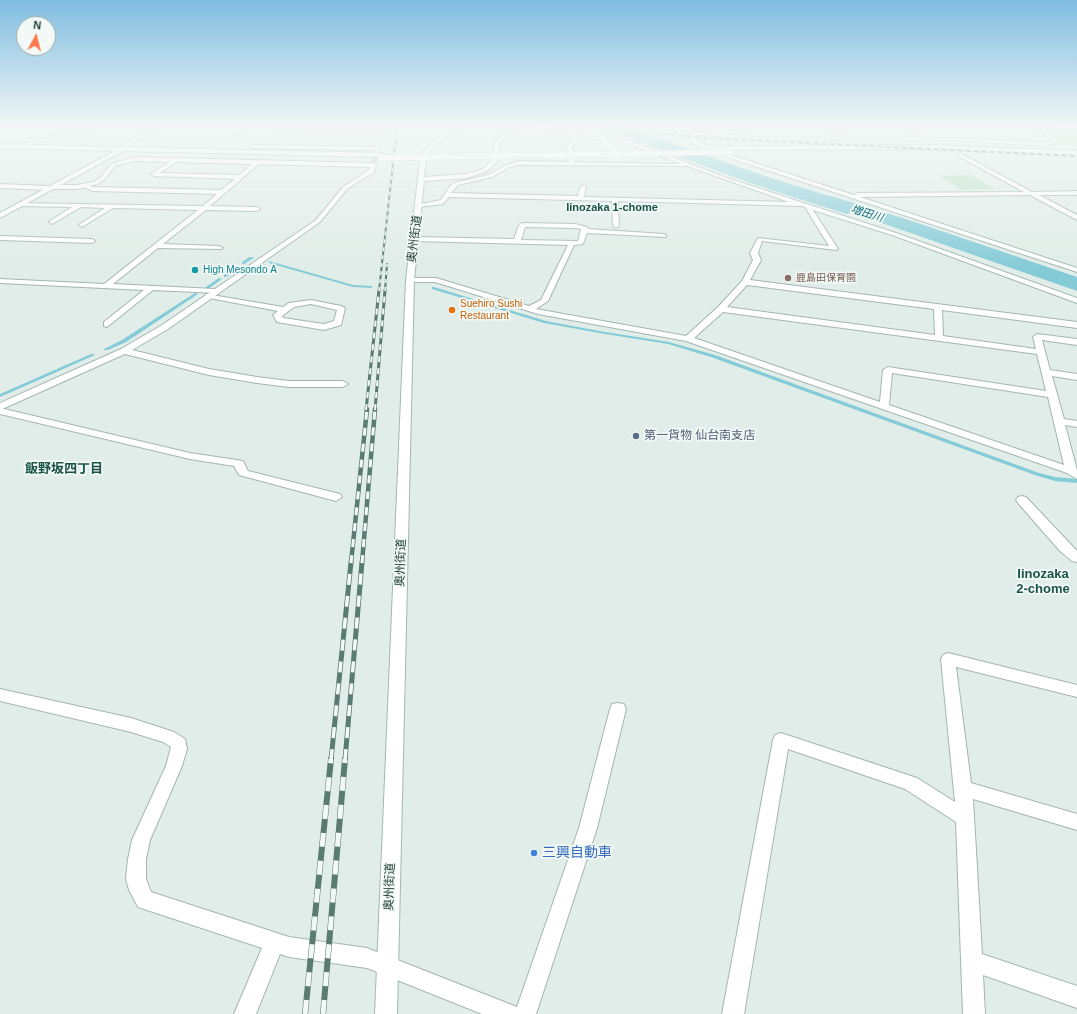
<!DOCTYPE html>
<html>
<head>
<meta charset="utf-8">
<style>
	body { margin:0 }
	#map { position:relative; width:1077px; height:1014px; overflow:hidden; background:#e1ede8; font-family:Helvetica,sans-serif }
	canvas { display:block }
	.north { position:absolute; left:16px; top:16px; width:40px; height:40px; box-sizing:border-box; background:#f2f9f6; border:1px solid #9eafaa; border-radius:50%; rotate:7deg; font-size:11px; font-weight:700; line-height:16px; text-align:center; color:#204037 }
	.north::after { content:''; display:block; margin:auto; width:14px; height:18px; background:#fe794e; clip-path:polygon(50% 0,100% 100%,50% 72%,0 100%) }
</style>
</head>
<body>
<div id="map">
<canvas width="1077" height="1014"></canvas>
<div class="north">N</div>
</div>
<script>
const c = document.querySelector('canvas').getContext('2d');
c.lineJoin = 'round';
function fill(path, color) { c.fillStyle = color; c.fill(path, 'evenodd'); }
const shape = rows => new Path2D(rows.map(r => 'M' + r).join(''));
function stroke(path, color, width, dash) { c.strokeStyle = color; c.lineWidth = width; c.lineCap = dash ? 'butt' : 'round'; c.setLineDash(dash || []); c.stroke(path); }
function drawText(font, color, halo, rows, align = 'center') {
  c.font = font + ' Helvetica,"Noto Sans JP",sans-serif'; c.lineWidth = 3.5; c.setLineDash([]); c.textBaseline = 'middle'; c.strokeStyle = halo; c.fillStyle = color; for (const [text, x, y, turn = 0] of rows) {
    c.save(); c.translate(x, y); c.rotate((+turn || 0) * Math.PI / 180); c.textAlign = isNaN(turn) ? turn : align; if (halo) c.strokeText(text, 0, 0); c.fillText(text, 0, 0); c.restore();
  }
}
fill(shape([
	[1046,127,1077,128,1077,144,1054,143,1059,141,1042,128],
	[971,175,995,189,962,190,939,176]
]), '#b8e0c3');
fill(shape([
	[793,192,831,196,915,222,1077,277,1077,291]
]), '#84cbd7');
fill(shape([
	[249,257,252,257,254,258,244,264,242,264,242,262,249,257],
	[269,261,353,285,371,286,373,287,371,288,353,287,269,263,269,261],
	[236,267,239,268,226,277,224,277,224,275,236,267],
	[219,278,222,279,208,289,206,289,206,287,219,278],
	[432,287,434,287,546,321,599,331,669,342,715,355,1039,473,1055,477,1077,479,1077,483,1055,481,1035,475,711,357,668,344,599,333,544,323,432,289,432,287],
	[195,293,198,294,126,342,108,350,104,350,104,349,122,340,195,293],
	[91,354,93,354,95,355,0,397,0,394,91,354]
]), '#84cbd7');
fill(shape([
	[605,127,626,127,762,175,854,204,857,208,854,212,847,214,840,212,750,183,607,130,605,127]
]), '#84cbd7');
stroke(shape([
	[374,162,376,151]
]), '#bacac5', 5.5, [5.5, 2.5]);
const minor = shape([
	[86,127,93,127,15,149,12,147,86,127],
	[233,127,237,127,253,145,377,147,380,149,376,153,374,150,251,148,233,127],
	[383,127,387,127,387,134,280,130,282,129,383,131,383,127],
	[546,127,550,127,555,131,563,134,620,139,636,143,727,178,896,233,1077,298,1077,303,892,235,813,210,838,249,836,250,762,241,758,253,761,260,750,280,1077,322,1077,328,942,310,943,336,1036,349,1033,337,1037,334,1077,339,1077,345,1042,340,1050,370,1077,374,1077,380,1052,376,1064,419,1077,421,1077,427,1065,425,1077,470,1077,479,1067,473,686,341,538,314,435,282,407,282,407,278,436,278,529,306,541,300,568,245,414,241,411,239,414,237,514,239,519,225,522,223,575,224,587,227,588,229,664,234,666,235,666,237,587,233,583,244,574,245,548,301,536,309,686,336,718,307,742,281,753,260,750,253,758,238,829,246,805,207,801,206,618,201,619,226,616,228,613,226,612,201,449,197,443,204,419,207,416,205,441,200,450,186,454,183,488,175,506,165,519,161,569,162,566,146,577,138,551,133,546,127],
	[582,138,620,141,682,164,574,162,572,146,582,138],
	[519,165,687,166,789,202,584,197,586,187,583,185,580,187,578,196,451,193,458,185,492,177,510,167,519,165],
	[525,227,575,228,581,229,578,241,521,240,525,227],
	[747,285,934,309,935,335,727,307,747,285],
	[723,312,1037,354,1046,391,888,367,883,370,880,402,694,338,723,312],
	[892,373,1048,397,1064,465,889,405,892,373],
	[643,127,667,131,742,135,747,127,751,127,746,136,774,138,922,137,906,127,911,127,928,137,1045,142,1052,141,1037,127,1042,127,1058,141,1058,143,1045,146,928,139,774,140,696,135,695,140,734,156,854,195,857,193,1024,192,958,156,960,153,1032,192,1077,191,1077,195,1039,195,1077,215,1077,220,1030,195,860,197,1077,268,1077,272,730,158,693,144,690,140,691,135,667,133,643,127],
	[839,127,843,127,846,134,828,132,841,131,839,127],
	[1055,127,1077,127,1077,129,1057,128,1055,127],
	[177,157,179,160,160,173,239,175,256,161,260,161,260,163,210,206,257,207,260,209,257,211,206,210,163,244,219,246,223,248,221,249,158,248,113,284,215,289,219,291,218,293,153,290,107,327,104,326,104,322,144,290,0,283,0,279,104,284,198,210,113,208,82,227,79,225,80,224,105,208,81,207,52,224,49,222,50,221,72,207,20,206,17,204,18,203,203,206,217,194,93,191,81,186,84,184,94,187,221,190,235,179,154,176,151,174,177,157],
	[0,184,48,186,51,188,48,190,0,188,0,184],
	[0,236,92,239,95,241,92,243,0,240,0,236],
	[206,294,283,307,289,303,311,300,341,306,345,308,341,325,324,330,277,322,273,315,278,311,209,298,206,298,206,294],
	[311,304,337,310,334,321,324,324,283,318,282,316,294,307,311,304],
	[124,348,209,369,257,377,289,381,343,381,348,384,343,387,289,387,257,383,209,375,121,353,121,349,124,348],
	[0,408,190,453,243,461,248,471,340,494,342,497,336,501,239,475,234,466,190,459,0,414,0,408],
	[1022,496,1026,497,1077,551,1077,562,1072,561,1060,551,1018,503,1016,500,1018,497,1022,496],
	[948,653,1077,685,1077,697,956,667,971,783,1077,814,1077,830,973,799,982,954,1077,986,1077,1008,983,975,985,1014,963,1014,956,822,905,789,788,749,744,1014,722,1014,773,740,775,735,781,733,917,778,955,802,941,659,943,655,948,653],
	[0,689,131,718,174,732,185,739,187,749,182,766,150,840,146,859,146,879,151,892,289,937,367,948,517,1007,579,828,610,709,612,704,618,703,624,704,626,709,597,828,536,1014,482,1014,367,968,289,957,280,954,256,1014,234,1014,262,948,138,907,129,890,126,879,128,859,132,840,166,766,171,747,163,742,131,732,0,701,0,689]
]);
const tertiary = shape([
	[150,127,155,127,122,151,0,148,0,144,121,147,150,127],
	[134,157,373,163,376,165,374,172,347,189,320,222,168,329,127,353,0,410,0,403,121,349,162,325,316,220,343,187,369,170,370,167,134,161,115,166,104,180,97,184,77,189,51,189,48,187,51,185,77,185,93,182,100,178,111,164,134,157]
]);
const secondary = shape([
	[453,127,458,127,437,143,430,150,426,161,424,177,466,174,483,169,491,161,496,141,502,135,506,136,500,142,497,162,487,171,467,178,424,181,414,280,397,1014,375,1014,406,280,420,161,425,150,433,141,453,127],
	[927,145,1077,151,1077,155,927,149,719,150,716,148,719,146,927,145],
	[122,147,382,153,385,155,382,157,123,151,0,218,0,213,122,147]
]);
stroke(minor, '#a3b6af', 2);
stroke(tertiary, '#a3b6af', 2);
stroke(secondary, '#9fbab0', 2);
fill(minor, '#fff');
fill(tertiary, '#fff');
fill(secondary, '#fff');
const railFar4 = shape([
	[579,127,705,138,1077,156],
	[379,291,397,127],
	[385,291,387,264]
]);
const railFar3 = shape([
	[366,410,379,290],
	[375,410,385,290]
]);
const railFar2 = shape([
	[351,563,367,409],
	[362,563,375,409]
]);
const railFar1 = shape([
	[331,760,351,562],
	[345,760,362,562]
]);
const rail = shape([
	[305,1014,331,759],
	[323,1014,345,759]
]);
stroke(railFar4, '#5a7b72', 2);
stroke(railFar3, '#5a7b72', 3);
stroke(railFar2, '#5a7b72', 4.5);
stroke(railFar1, '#5a7b72', 5);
stroke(rail, '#5a7b72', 6);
stroke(railFar4, '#f2f9f6', 1.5, [4]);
stroke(railFar3, '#f2f9f6', 2, [6]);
stroke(railFar2, '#f2f9f6', 3, [8]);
stroke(railFar1, '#f2f9f6', 3.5, [11]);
stroke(rail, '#f2f9f6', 5, [14]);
const secondaryBridge = shape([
	[504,136,535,129,582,131,600,136,618,155],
	[381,158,730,152]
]);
stroke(secondaryBridge, '#9fbab0', 6, []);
stroke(secondaryBridge, '#fff', 5.5);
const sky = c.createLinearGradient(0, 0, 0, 269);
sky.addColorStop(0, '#80bde1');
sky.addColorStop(0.47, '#f2f7f5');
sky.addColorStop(1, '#f2f7f500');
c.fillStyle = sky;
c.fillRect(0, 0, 1077, 269);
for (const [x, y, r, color] of [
	[195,270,4,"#0f9aa8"],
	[788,278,4,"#8d6e63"],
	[452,310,4,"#e8710a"],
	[636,436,4,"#5c6f8a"],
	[534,853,4,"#3f7fe0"]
]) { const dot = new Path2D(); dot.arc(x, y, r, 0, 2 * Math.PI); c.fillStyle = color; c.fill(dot); stroke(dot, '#f2f9f6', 1.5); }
drawText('10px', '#0d838f', '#f2f9f6', [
	["High Mesondo A",203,270]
], 'left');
drawText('10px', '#785e54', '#f2f9f6', [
	["鹿島田保育園",796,278]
], 'left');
drawText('10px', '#c56008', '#f2f9f6', [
	["Suehiro Sushi",460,304],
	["Restaurant",460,316]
], 'left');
drawText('bold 11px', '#1a5446', '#f2f9f6', [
	["Iinozaka 1-chome",612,208]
]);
drawText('italic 11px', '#147081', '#f2f9f6', [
	["増田川",867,214,17]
]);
drawText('12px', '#204037', '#f2f9f6', [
	["奥州街道",415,239,-83],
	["奥州街道",401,563,-88],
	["奥州街道",390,887,-88]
]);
drawText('12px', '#4e5e75', '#f2f9f6', [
	["第一貨物 仙台南支店",644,436]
], 'left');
drawText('bold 13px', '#1a5446', '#f2f9f6', [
	["飯野坂四丁目",64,469],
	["Iinozaka",1043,574],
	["2-chome",1043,589]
]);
drawText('14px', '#366cbe', '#f2f9f6', [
	["三興自動車",542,853]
], 'left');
</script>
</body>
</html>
